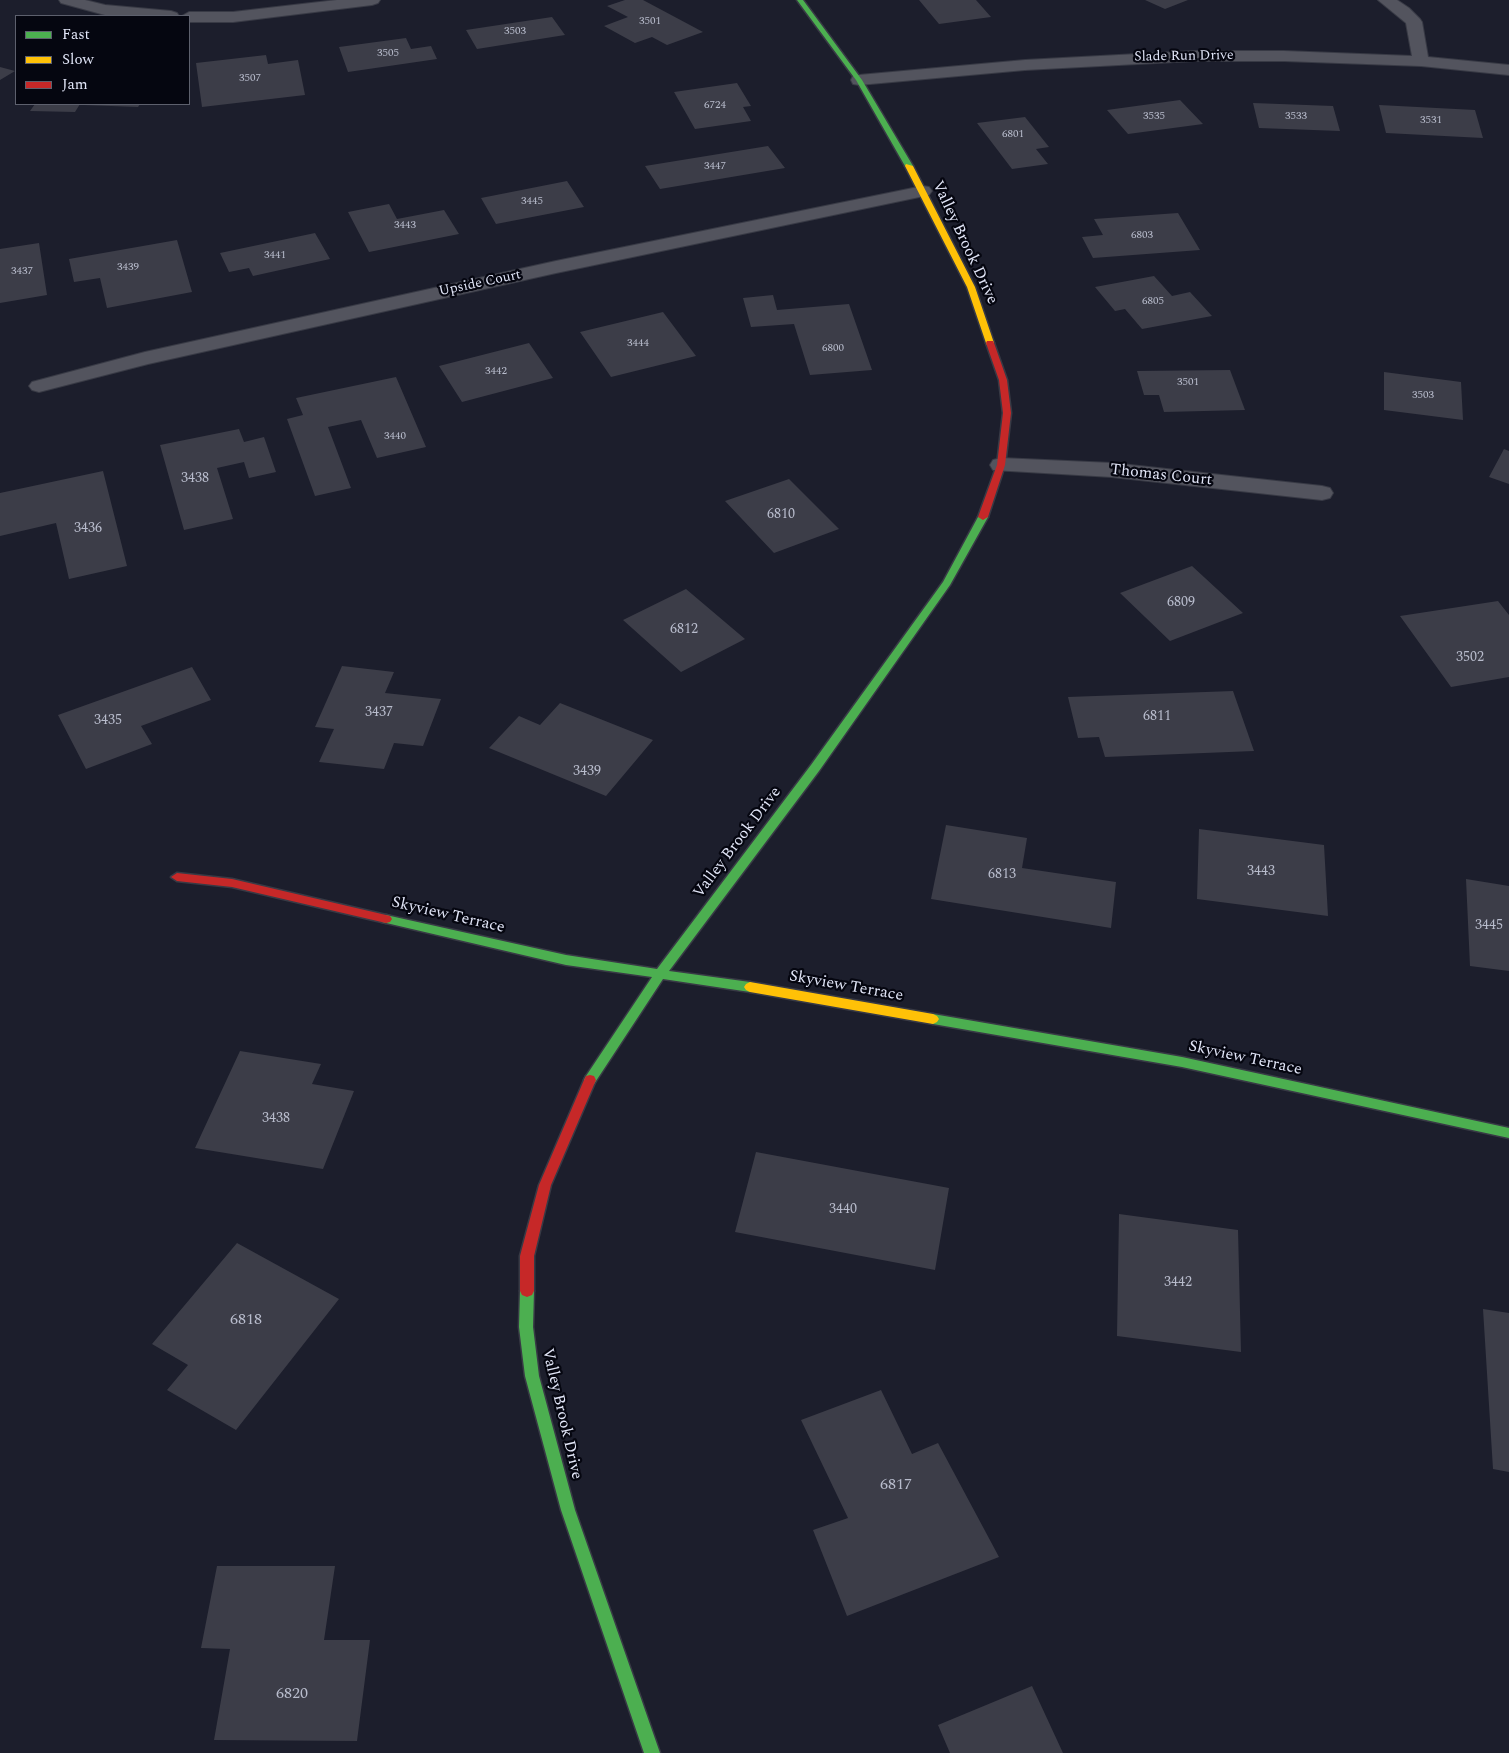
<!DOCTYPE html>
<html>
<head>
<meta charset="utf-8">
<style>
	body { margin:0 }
	#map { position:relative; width:1509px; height:1753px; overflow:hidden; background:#1c1e2c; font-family:Spectral,serif }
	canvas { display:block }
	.legend { position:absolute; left:15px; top:15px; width:175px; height:90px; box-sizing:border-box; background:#050610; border:1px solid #5d606d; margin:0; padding:6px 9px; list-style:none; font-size:15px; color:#e2e6f8 }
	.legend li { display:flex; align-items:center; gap:10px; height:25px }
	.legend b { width:25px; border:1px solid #5d606d }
</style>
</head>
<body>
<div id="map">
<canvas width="1509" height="1753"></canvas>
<ul class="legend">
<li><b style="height:6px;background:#4caf50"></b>Fast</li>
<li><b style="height:6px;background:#ffc107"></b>Slow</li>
<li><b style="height:6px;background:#c62828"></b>Jam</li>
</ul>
</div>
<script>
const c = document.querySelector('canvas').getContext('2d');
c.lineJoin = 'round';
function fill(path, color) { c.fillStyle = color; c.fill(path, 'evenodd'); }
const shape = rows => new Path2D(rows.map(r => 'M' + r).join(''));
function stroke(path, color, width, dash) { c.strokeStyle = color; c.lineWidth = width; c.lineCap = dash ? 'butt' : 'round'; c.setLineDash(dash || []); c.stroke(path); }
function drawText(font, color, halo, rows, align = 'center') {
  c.font = font + ' Spectral,serif'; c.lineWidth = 4.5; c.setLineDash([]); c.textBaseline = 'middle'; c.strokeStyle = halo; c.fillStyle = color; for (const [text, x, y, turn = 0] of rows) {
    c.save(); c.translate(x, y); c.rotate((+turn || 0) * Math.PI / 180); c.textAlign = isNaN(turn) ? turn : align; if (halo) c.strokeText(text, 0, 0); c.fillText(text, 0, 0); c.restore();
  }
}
fill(shape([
	[625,0,643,0,703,32,667,45,652,37,635,43,604,26,628,17,607,6],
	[919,0,976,0,991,17,939,24],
	[1145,0,1188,0,1165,9],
	[552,17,565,35,477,49,466,30],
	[406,38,411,49,431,46,437,59,348,72,339,47],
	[266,55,268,64,298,60,305,95,202,107,196,63],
	[0,67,15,71,0,80],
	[737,83,751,106,743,107,751,121,695,129,674,92],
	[1180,100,1203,124,1128,134,1107,110],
	[1253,103,1333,106,1340,131,1259,128],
	[35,104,80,104,75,112,30,111],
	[84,104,140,104,138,107,84,105],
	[1379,105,1475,110,1483,138,1386,133],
	[1025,117,1049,147,1036,149,1048,164,1012,169,977,123],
	[768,146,785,168,660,189,645,166],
	[567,181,584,207,496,224,481,198],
	[389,204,397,219,444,210,459,234,369,252,348,212],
	[1178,213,1200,250,1093,258,1082,237,1103,235,1094,219],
	[315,233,330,259,253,276,249,268,229,272,220,253],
	[177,240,192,292,107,308,100,278,74,282,69,259],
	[39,243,47,295,0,303,0,249],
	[1154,276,1172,296,1190,292,1212,316,1142,329,1125,309,1115,311,1095,287],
	[773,295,777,310,849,304,872,370,810,375,794,324,751,327,743,298],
	[663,312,696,356,611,377,580,332],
	[529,343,553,378,462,402,439,366],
	[1230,370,1245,410,1164,412,1159,395,1144,395,1137,371],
	[1384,372,1461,382,1463,420,1384,410],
	[396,377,426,447,377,458,361,420,328,427,351,488,315,496,287,419,303,415,296,398],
	[239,429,244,442,264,437,276,472,249,478,244,462,217,468,233,519,184,530,160,445],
	[1504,449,1509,451,1509,484,1489,477],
	[103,471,127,566,69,579,56,523,0,536,0,493],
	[789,479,839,529,774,553,725,501],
	[1192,566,1243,613,1170,641,1120,593],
	[686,589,745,639,681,672,623,620],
	[1498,601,1509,615,1509,677,1451,687,1400,616],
	[342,666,394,672,385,693,441,699,423,746,394,743,384,769,319,762,334,729,315,727],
	[192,667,211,700,141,726,152,744,86,769,58,715],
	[1233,691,1254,751,1105,757,1099,737,1078,738,1068,697],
	[560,703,653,740,606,796,489,748,519,716,540,725],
	[946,825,1027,838,1022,868,1116,882,1111,928,931,899],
	[1199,829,1324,845,1328,916,1197,899],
	[1466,879,1509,886,1509,971,1470,966],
	[240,1051,321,1064,312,1084,354,1091,323,1169,195,1148],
	[756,1152,949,1188,935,1270,735,1232],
	[1119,1214,1238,1230,1241,1352,1117,1336],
	[237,1243,339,1299,236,1430,167,1390,188,1365,152,1344],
	[1483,1309,1509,1313,1509,1472,1493,1469],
	[881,1390,912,1454,938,1443,999,1557,847,1616,813,1530,848,1518,801,1420],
	[217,1566,335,1566,324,1640,370,1640,357,1741,214,1740,230,1649,201,1648],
	[1032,1686,1063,1753,950,1753,938,1725]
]), '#3c3d48');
const street = shape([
	[59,0,85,0,105,5,171,11,177,13,179,16,105,15,61,3,59,0],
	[337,0,380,0,378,3,372,5,233,22,189,22,189,16,182,16,189,12,233,12,337,0],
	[1378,0,1397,0,1409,8,1420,19,1422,22,1428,57,1509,65,1509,75,1421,66,1284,61,1194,61,1025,70,859,85,853,84,851,80,853,76,859,75,1025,60,1194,51,1284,51,1412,56,1406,23,1378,0],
	[923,186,929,187,932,191,929,195,556,273,148,364,39,392,32,390,29,386,32,382,145,352,556,261,923,186],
	[1001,458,1112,463,1322,486,1330,488,1333,493,1330,498,1322,500,1112,477,993,470,990,465,993,460,1001,458]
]);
const fast = shape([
	[797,0,803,0,862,80,913,166,912,168,905,166,856,80,797,0],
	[983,514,988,517,950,585,819,771,669,971,750,982,754,984,756,987,754,990,750,992,663,979,594,1084,590,1085,586,1084,584,1080,586,1076,652,977,566,965,382,922,380,919,382,916,386,915,566,955,657,969,811,765,943,582,978,517,983,514],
	[933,1014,1182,1057,1509,1128,1509,1138,1182,1067,933,1024,929,1022,927,1019,929,1016,933,1014],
	[527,1285,532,1287,534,1291,533,1327,539,1376,575,1510,660,1753,644,1753,561,1510,525,1376,519,1327,520,1291,522,1287,527,1285]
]);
const slow = shape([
	[906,164,913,166,975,287,994,343,993,345,987,345,986,343,967,287,905,166,906,164],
	[750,982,933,1014,937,1016,939,1019,937,1022,933,1024,750,992,746,990,744,987,746,984,750,982]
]);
const jam = shape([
	[987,341,993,341,994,343,1007,380,1011,413,1005,465,988,517,983,520,978,517,997,465,1003,413,999,380,986,343,987,341],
	[177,873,232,879,386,915,390,916,392,919,390,922,386,923,232,887,177,881,171,877,177,873],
	[590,1075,594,1076,596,1080,551,1185,534,1256,534,1291,532,1295,527,1297,522,1295,520,1291,520,1256,539,1185,584,1080,586,1076,590,1075]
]);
stroke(street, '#383a45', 2);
stroke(fast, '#383a45', 3);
stroke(slow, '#383a45', 3);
stroke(jam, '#383a45', 3);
fill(street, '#53545e');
fill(fast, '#4caf50');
fill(slow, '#ffc107');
fill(jam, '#c62828');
drawText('11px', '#b8bccc', null, [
	["3501",650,22],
	["3503",515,32],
	["3505",388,54],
	["3507",250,79],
	["6724",715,106],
	["3535",1154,117],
	["3533",1296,117],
	["3531",1431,121],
	["6801",1013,135],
	["3447",715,167],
	["3445",532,202],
	["3443",405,226],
	["6803",1142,236],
	["3441",275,256],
	["3439",128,268],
	["3437",22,272],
	["6805",1153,302],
	["3444",638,344],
	["6800",833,349],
	["3442",496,372],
	["3501",1188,383],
	["3503",1423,396],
	["3440",395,437]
]);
drawText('14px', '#e2e6f8', '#050610', [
	["Slade Run Drive",1184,57,-1],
	["Upside Court",480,284,-12]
]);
drawText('14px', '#b8bccc', null, [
	["3438",195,479],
	["6810",781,515],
	["3436",88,529],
	["6809",1181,603],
	["6812",684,630],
	["3502",1470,658],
	["3437",379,713],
	["6811",1157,717],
	["3435",108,721],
	["3439",587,772],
	["3443",1261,872],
	["6813",1002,875],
	["3445",1489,926],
	["3438",276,1119],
	["3440",843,1210],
	["3442",1178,1283]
]);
drawText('16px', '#e2e6f8', '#050610', [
	["Valley Brook Drive",964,243,65],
	["Thomas Court",1161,476,6],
	["Valley Brook Drive",738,843,-53],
	["Skyview Terrace",448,916,13],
	["Skyview Terrace",846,987,10],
	["Skyview Terrace",1245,1059,12],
	["Valley Brook Drive",561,1414,77]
]);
drawText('16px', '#b8bccc', null, [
	["6818",246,1321],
	["6817",896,1486],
	["6820",292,1695]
]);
</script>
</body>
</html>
